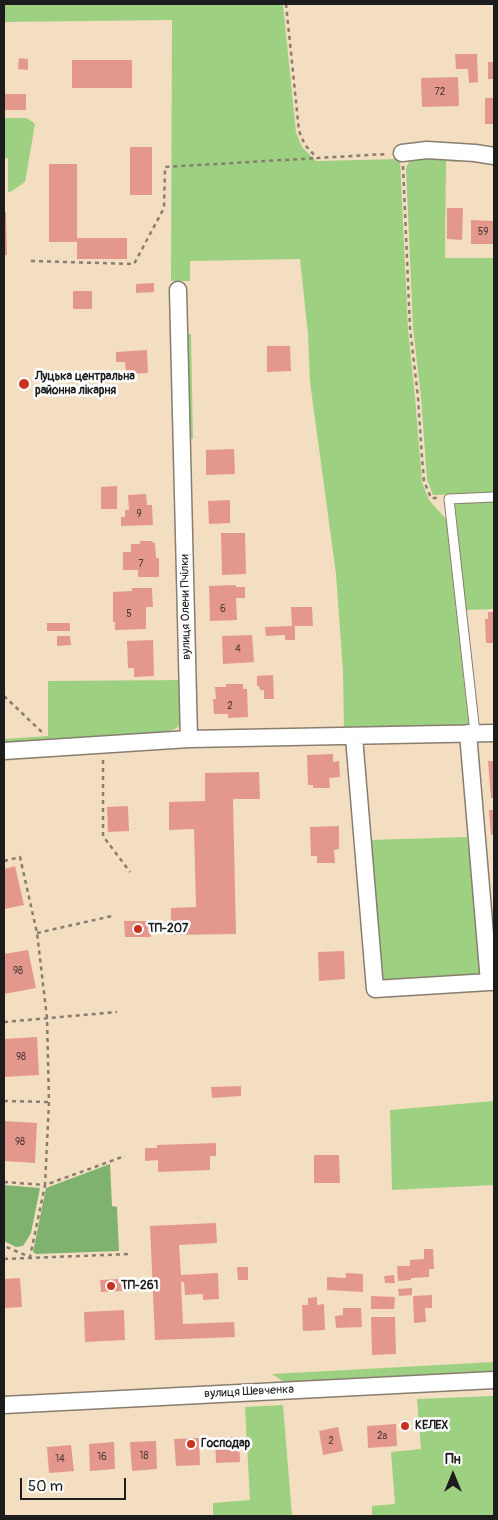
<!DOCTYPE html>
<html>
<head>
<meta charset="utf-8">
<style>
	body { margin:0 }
	#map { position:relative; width:498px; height:1520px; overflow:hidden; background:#f4dec2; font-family:Pangolin,sans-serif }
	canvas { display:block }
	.frame { position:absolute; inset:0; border:5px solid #1c1c1c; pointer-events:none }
	.north { position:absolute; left:428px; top:1450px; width:50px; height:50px; -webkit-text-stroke:4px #fff; paint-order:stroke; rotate:0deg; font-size:14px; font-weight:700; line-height:20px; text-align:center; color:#1c1c1c }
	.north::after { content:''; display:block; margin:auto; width:18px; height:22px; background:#1c1c1c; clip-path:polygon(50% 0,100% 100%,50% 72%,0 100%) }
	.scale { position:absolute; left:20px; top:1478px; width:106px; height:22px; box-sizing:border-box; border:2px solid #1c1c1c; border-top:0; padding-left:6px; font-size:15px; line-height:18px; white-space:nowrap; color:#1c1c1c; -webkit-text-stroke:4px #fff; paint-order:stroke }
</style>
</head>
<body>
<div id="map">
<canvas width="498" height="1520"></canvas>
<div class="frame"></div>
<div class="north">Пн</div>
<div class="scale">50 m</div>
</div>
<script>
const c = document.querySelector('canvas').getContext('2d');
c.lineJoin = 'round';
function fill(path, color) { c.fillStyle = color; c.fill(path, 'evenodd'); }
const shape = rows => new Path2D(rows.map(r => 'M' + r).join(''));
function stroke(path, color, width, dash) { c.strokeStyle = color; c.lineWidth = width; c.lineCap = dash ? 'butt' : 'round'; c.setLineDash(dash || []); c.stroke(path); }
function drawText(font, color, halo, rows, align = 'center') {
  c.font = font + ' Pangolin,sans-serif'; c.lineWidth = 5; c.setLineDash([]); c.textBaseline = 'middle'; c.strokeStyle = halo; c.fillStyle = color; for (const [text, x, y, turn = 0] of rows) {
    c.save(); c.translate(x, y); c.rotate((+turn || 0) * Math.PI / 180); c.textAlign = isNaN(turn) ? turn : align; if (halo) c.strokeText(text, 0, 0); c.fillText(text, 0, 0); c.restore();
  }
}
fill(shape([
	[4,4,283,4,296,132,302,147,316,161,400,159,408,329,415,397,422,482,429,500,446,519,469,728,344,731,343,671,336,574,310,382,308,334,300,259,190,261,190,281,171,281,172,20,4,22,4,36],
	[4,118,27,118,35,124,25,182,10,192,8,192,8,158,4,158],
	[417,156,458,156,458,162,446,161,445,258,494,258,494,493,433,495,427,480,421,397,413,328,406,168,409,162],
	[182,334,191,334,193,439,185,439],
	[494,502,494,609,466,610,455,503],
	[183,680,181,722,177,728,166,732,4,747,4,739,48,736,48,681],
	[467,837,484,977,381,983,370,840],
	[494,1101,494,1185,392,1190,390,1110],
	[494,1362,494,1371,284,1382,272,1374],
	[494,1396,494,1516,372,1516,372,1506,395,1504,391,1452,421,1449,417,1399],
	[283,1405,292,1516,213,1516,213,1503,250,1500,245,1407]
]), '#9dd080');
fill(shape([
	[110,1164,112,1206,117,1207,119,1251,36,1254,33,1252,46,1188],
	[4,1185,40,1188,31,1233,23,1246,16,1247,4,1241]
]), '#7eb26e');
fill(shape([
	[455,54,477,54,478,82,469,83,468,69,456,69],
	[19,58,28,59,28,70,18,69],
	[72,60,132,60,132,88,72,88],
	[488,62,494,62,494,79,488,79],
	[458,77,459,106,422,107,421,78],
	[5,94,26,94,26,110,5,110],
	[485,98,494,98,494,124,485,124],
	[130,147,152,147,152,195,130,195],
	[49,164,77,164,77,238,127,238,127,259,77,259,77,242,49,242],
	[447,208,463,208,462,240,447,239],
	[4,212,6,212,7,255,4,255],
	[471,220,494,221,494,244,471,244],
	[154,283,154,292,136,293,136,284],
	[73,291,92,291,92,309,73,309],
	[267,346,290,346,291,371,267,372],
	[147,350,148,373,126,374,125,362,116,362,116,352],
	[234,449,235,474,206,475,206,450],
	[117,486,117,509,101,509,101,487],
	[146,494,147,505,152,505,153,525,121,526,121,517,125,517,125,510,129,510,128,495],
	[230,500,230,523,209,524,208,501],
	[221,533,245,533,246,574,222,575],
	[140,541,152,541,153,543,155,543,156,558,159,558,159,577,138,577,138,570,123,570,123,552,131,552,131,544,140,544],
	[236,585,236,587,245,587,245,598,236,598,237,620,210,621,209,586],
	[132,588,152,588,153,607,146,607,146,629,115,630,115,622,113,622,113,592,132,591],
	[291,607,312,607,313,626,295,626,295,640,285,640,285,635,266,636,265,627,292,626],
	[488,612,494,612,494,643,486,643,485,619,488,619],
	[47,623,70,623,70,631,47,631],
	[252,635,254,662,223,664,222,636],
	[57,636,70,636,71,645,57,646],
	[153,640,154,676,134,677,134,668,128,668,127,641],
	[273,675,274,699,264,699,264,690,260,690,259,686,257,686,257,676],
	[226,684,243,684,243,689,247,689,248,717,228,718,228,714,214,714,213,699,216,699,215,687,226,687],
	[333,754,333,762,339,761,340,777,329,778,330,788,313,788,313,785,308,785,307,755],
	[488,761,494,761,494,798,491,798],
	[259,772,260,799,233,799,236,934,171,935,171,908,196,907,194,829,169,830,169,802,205,801,205,773],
	[128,806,129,831,108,832,107,807],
	[489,810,494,810,494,834,491,835],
	[339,826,339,849,334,850,335,863,317,863,317,856,311,856,310,827],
	[15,866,24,905,4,909,4,869],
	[124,921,151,921,151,937,125,937],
	[28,950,36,988,4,994,4,954],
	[344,951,345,979,319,981,318,952],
	[37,1037,39,1075,4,1077,4,1039],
	[241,1086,241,1096,212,1098,211,1087],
	[4,1121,37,1123,35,1163,4,1161],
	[216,1143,216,1156,210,1156,210,1170,158,1172,158,1160,145,1161,145,1148,157,1148,157,1145],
	[314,1155,339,1155,340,1183,314,1183],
	[216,1223,217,1243,179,1245,181,1275,218,1273,219,1299,203,1300,203,1294,185,1295,184,1282,181,1282,183,1324,234,1322,235,1337,155,1340,150,1226],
	[424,1249,433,1249,434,1269,429,1269,429,1277,411,1278,411,1280,398,1281,397,1266,410,1266,410,1260,424,1259],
	[237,1267,248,1267,248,1280,238,1280],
	[346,1273,363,1274,363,1292,327,1290,327,1277,346,1278],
	[394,1275,395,1283,385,1283,384,1276],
	[20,1278,22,1307,4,1308,4,1279],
	[121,1279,122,1291,101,1292,100,1280],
	[412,1288,412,1295,399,1296,398,1289],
	[432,1295,432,1308,425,1308,426,1322,414,1323,413,1296],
	[371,1296,395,1297,394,1309,371,1309],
	[317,1297,317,1305,324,1304,325,1330,303,1331,302,1305,308,1305,308,1298],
	[343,1308,361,1308,362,1327,336,1328,335,1316,343,1315],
	[124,1310,125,1340,85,1342,84,1312],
	[371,1317,395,1317,396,1354,372,1355],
	[396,1424,397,1446,368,1448,367,1426],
	[338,1427,343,1451,323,1455,319,1431],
	[239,1437,240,1462,216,1463,215,1438],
	[199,1438,200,1465,176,1466,174,1439],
	[156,1441,157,1469,132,1471,130,1442],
	[114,1442,115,1469,90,1471,89,1444],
	[71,1445,74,1471,49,1473,47,1447]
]), '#e4988d');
const service = shape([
	[475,733,449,499,494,497]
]);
const minor = shape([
	[402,153,427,150,475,153,494,156],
	[178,290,189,739],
	[468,733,489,982,494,982],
	[354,737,375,989,489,982],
	[4,751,189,739,494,733],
	[4,1405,494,1380]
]);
stroke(service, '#887d6f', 11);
stroke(minor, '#887d6f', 19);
stroke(shape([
	[286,4,299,131,305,145,317,158,387,154],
	[403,166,410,328,418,397,422,458,424,481,431,498,439,498],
	[31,261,134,264,164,208,165,167,317,158],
	[4,696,44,734],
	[103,760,103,836,130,872],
	[4,861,20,857,37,933,47,1018,49,1102,45,1185,125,1156],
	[37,933,112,916],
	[4,1022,117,1012],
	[4,1101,49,1102],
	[4,1182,45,1185,30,1257,4,1246],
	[4,1259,130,1254]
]), '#887d6f', 2.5, [4, 4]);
stroke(service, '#fff', 9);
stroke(minor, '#fff', 16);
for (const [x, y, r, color] of [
	[24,384,6,"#c8321e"],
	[138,929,5,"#c8321e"],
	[111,1286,5,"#c8321e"],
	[405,1426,5,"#c8321e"],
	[191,1444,5,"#c8321e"]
]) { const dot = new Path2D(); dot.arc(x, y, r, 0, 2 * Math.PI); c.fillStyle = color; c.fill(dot); stroke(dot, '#fff', 2); }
drawText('10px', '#4e3b38', null, [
	["72",440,92],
	["59",483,232],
	["9",139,514],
	["7",141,564],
	["6",223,609],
	["5",129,614],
	["4",238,649],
	["2",230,706],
	["98",18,971],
	["98",21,1057],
	["98",20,1142],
	["2а",382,1436],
	["2",331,1441],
	["18",144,1456],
	["16",102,1457],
	["14",60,1459]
]);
drawText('bold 12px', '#1c1c1c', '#fff', [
	["Луцька центральна",35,377],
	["районна лікарня",35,391],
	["ТП-207",148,929],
	["ТП-261",121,1286],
	["КЕЛЕХ",415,1426],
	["Господар",201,1444]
], 'left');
drawText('12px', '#1c1c1c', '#fff', [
	["вулиця Олени Пчілки",186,607,-91],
	["вулиця Шевченка",249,1392,-3]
]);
</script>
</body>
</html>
